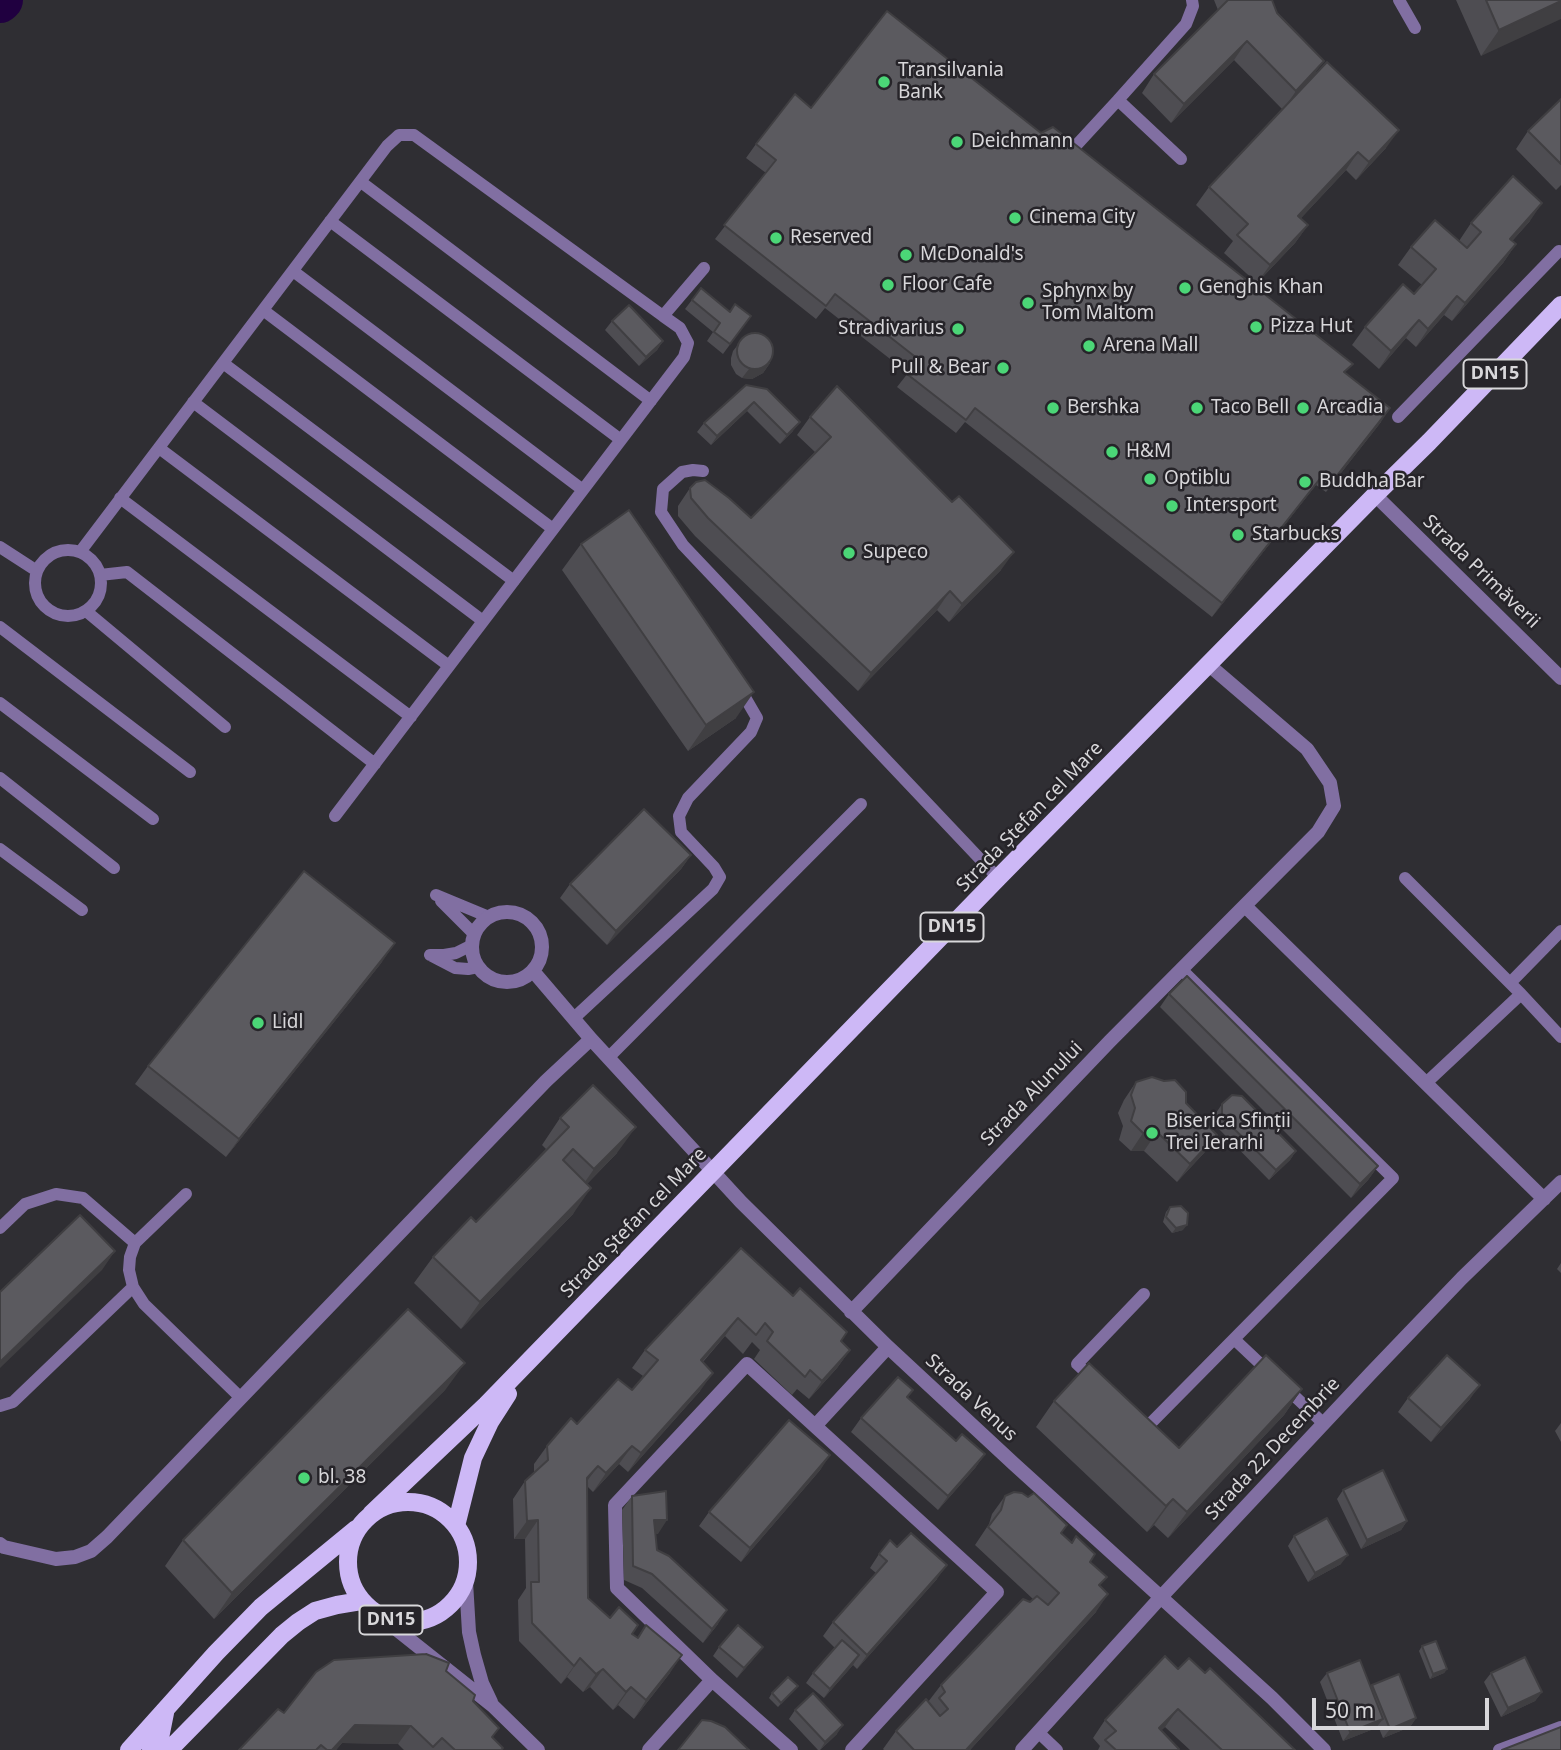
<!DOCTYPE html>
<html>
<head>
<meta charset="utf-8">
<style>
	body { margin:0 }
	#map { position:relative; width:1561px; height:1750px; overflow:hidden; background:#2f2e33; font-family:"Noto Sans",sans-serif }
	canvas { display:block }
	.scale { position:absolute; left:1312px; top:1698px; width:177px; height:32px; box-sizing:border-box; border:4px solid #d8d7da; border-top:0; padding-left:9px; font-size:21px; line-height:24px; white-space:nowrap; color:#d8d7da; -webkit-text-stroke:5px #262429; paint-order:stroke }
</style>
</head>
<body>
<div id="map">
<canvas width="1561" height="1750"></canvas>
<div class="scale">50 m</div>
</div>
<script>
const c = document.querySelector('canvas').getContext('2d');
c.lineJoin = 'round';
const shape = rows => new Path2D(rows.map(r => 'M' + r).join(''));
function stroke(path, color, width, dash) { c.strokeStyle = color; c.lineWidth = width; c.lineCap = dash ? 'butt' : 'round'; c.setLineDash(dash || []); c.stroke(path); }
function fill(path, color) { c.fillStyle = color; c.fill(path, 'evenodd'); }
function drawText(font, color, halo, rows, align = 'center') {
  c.font = font + ' "Noto Sans",sans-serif'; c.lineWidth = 5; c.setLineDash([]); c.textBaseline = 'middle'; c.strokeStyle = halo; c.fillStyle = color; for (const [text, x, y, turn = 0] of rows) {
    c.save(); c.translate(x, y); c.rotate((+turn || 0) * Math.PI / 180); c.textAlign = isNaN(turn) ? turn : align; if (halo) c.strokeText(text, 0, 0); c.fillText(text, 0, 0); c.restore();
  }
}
stroke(shape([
	[0,2,2,0]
]), '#200040', 42);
stroke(shape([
	[1399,0,1415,28],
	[1071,151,1118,100],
	[1181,159,1118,100,1186,24,1193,6,1192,0],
	[361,182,651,401],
	[330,221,621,440],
	[293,271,583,490],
	[263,310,553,529],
	[223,363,514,581],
	[193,402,483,621],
	[1398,417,1559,251],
	[159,448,449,666],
	[703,471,693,470,682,472,663,489,661,512,683,545,998,878],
	[120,498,411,717],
	[0,547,37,571],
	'35 583a33 33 0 1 1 66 0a33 33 0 1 1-66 0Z',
	[80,552,387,146,399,135,414,135,663,316],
	[100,575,127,572,375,764],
	[86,611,225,727],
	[0,627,190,772],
	[0,703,153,819],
	[0,778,114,868],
	[335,816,684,357,688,343,680,328,663,316,704,268],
	[0,849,82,910],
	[1405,878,1521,994,1561,1037],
	[436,895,489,917],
	[441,901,474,934],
	[430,955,455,968,468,969,478,967],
	[430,955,444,955,456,953,472,945],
	[1510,983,1561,931],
	[574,1018,713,889,720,877,714,867,681,832,679,816,688,798,751,732,757,718,739,687],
	[609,1057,861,804],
	[1426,1083,1521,994],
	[186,1194,135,1243,130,1257,129,1270,133,1287,144,1304,241,1398],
	[0,1228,25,1204,56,1194,83,1198,135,1243],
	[1234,1339,1269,1372],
	[1095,1381,1077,1364,1144,1294],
	[1285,1387,1323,1423],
	[0,1406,13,1402,133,1287],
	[1142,1424,1146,1428,1393,1178,1181,969],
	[1038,1732,1057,1750],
	[1499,1750,1561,1727]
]), '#816fa2', 12);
stroke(shape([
	[1375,495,1561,678],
	[1245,906,1544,1199],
	'472 947a35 35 0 1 1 70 0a35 35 0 1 1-70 0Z',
	[533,971,591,1039],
	[851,1312,1110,1041,1318,832,1334,806,1330,783,1307,749,1209,665],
	[815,1426,888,1347],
	[0,1544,4,1547,56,1559,75,1557,91,1551,107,1537,546,1081,591,1039,741,1202,888,1347,1014,1464,1272,1698,1324,1750],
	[649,1750,712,1680],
	[791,1750,712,1680,617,1588,615,1505,747,1364,997,1592,852,1750],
	[1022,1750,1161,1597,1371,1373,1462,1278,1561,1182]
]), '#816fa2', 14);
stroke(shape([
	[466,1582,469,1632,474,1655,482,1683,491,1702],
	[381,1617,493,1706,538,1750]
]), '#816fa2', 14);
stroke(shape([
	'348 1562a60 60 0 1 1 120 0a60 60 0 1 1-120 0Z',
	[371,1514,486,1405,998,878,1375,495,1429,442,1561,305],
	[456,1526,473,1458,490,1422,508,1394],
	[129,1750,216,1653,261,1607,356,1529],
	[151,1750,159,1743,165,1713],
	[169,1750,282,1635,298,1622,315,1611,337,1605,361,1601]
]), '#cdb8f6', 18);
fill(shape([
	[1214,0,1272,0,1277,13,1316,73,1386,148,1356,180,1346,170,1301,218,1308,225,1295,243,1257,283,1224,253,1233,241,1196,205,1209,187,1282,109,1234,60,1171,123,1142,93,1154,74,1218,10],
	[1456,0,1561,0,1481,56],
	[1561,99,1561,185,1556,190,1516,149,1528,131],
	[811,108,1346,373,1381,422,1326,492,1316,485,1212,617,965,422,956,433,897,387,908,373,825,308,816,319,715,239,766,173,746,158,756,144],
	[1530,221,1512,241,1516,244,1503,263,1452,321,1444,315,1416,347,1406,338,1379,369,1352,345,1365,327,1414,294,1422,285,1398,265,1411,247,1459,241,1471,223],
	[701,288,730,312,751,316,723,354,707,341,713,332,685,309],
	[612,321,663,341,657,350,639,366,605,330],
	[744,337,770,363,763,373,752,379,742,378,736,374,731,365,731,358,733,351],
	[746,385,793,431,780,444,747,411,711,445,697,432,704,423],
	[810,417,1001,570,949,622,937,610,858,691,695,536,678,516,678,506,690,488,751,518,815,452,797,435],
	[581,544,736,718,688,751,562,570],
	[691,855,681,869,607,945,560,898,570,884],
	[382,962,226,1157,135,1084,148,1066],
	[1169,994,1378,1166,1368,1180,1351,1198,1160,1007],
	[1136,1082,1186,1103,1217,1135,1204,1153,1177,1182,1144,1151,1131,1151,1119,1140,1123,1126,1118,1113,1124,1100],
	[1222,1104,1296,1151,1290,1160,1269,1180,1216,1126,1216,1113],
	[560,1118,617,1153,587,1184,573,1214,461,1329,414,1283,433,1257,476,1222,546,1149,542,1145],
	[1170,1207,1183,1230,1172,1233,1163,1222,1166,1212],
	[741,1248,850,1350,837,1368,809,1399,797,1389,792,1395,754,1359,760,1350,752,1342,743,1354,725,1336,703,1362,700,1391,628,1472,619,1464,593,1492,587,1486,588,1598,610,1618,637,1638,646,1625,670,1673,634,1719,618,1705,613,1710,590,1687,583,1692,567,1677,561,1684,519,1641,518,1600,526,1588,525,1539,514,1539,513,1499,525,1481,534,1472,534,1464,547,1446,577,1424,632,1390,643,1376,632,1368,645,1350],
	[1561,1263,1561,1273,1557,1269],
	[446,1389,214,1619,165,1566,183,1540],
	[1302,1389,1284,1415,1168,1538,1154,1525,1147,1532,1036,1427,1054,1401,1179,1448],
	[1408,1398,1470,1399,1431,1442,1398,1412],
	[861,1418,956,1441,985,1454,975,1468,938,1510,851,1432],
	[1561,1423,1561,1442,1555,1431],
	[821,1469,741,1562,699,1526,709,1512],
	[1343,1490,1407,1521,1401,1530,1361,1549,1337,1499],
	[632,1496,658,1534,655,1534,657,1550,718,1624,703,1643,642,1588,624,1580,622,1510],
	[1005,1496,1061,1533,1090,1562,1100,1586,1096,1612,970,1750,884,1750,883,1749,896,1731,928,1702,941,1685,1033,1599,975,1545,989,1524,992,1514],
	[1294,1536,1341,1564,1308,1582,1288,1546],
	[879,1554,937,1579,857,1669,853,1665,824,1698,806,1683,813,1673,835,1648,823,1636,833,1622,876,1573,870,1568],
	[1422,1646,1447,1669,1444,1673,1430,1679,1419,1651],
	[719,1647,756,1656,737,1678,713,1656],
	[1178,1669,1205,1673,1295,1750,1190,1750,1165,1727,1161,1730,1178,1750,1098,1750,1100,1746,1093,1738,1105,1720],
	[446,1671,473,1701,493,1738,501,1750,404,1750,398,1744,342,1743,336,1750,239,1750,284,1713],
	[1327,1673,1370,1686,1372,1685,1416,1718,1410,1727,1383,1738,1378,1726,1376,1728,1343,1741,1320,1682],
	[1491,1673,1542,1692,1535,1701,1501,1717,1484,1682],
	[798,1686,778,1707,769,1698,772,1693],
	[795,1710,837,1734,820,1750,818,1750,789,1719]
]), '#4e4d52');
fill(shape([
	[1561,1,1561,19,1481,56,1499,30],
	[1247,41,1234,60,1171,123,1184,104],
	[1324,61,1311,79,1283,110,1296,91],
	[1399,130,1386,148,1356,180,1369,162],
	[1358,152,1346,170,1286,234,1298,216],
	[1542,203,1530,221,1498,257,1510,239],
	[1308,225,1295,243,1257,283,1270,265],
	[1516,244,1503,263,1452,321,1465,303],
	[1457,296,1444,315,1416,347,1428,329],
	[1419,320,1406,338,1379,369,1391,351],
	[663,341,657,350,639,366,646,357],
	[770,363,763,373,752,379,742,378,749,369],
	[754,402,747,411,711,445,717,436],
	[1390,408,1381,422,1326,492,1335,478],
	[800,422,793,431,780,444,787,435],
	[1326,471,1316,485,1212,617,1222,603],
	[1014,552,1001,570,949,622,962,604],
	[950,591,937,610,858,691,871,673],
	[754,692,736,718,688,751,706,725],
	[691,855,681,869,607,945,616,931],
	[395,943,382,962,226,1157,239,1139],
	[636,1127,617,1153,575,1196,594,1169],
	[1157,1132,1144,1151,1131,1151,1143,1133],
	[1217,1135,1204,1153,1177,1182,1190,1164],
	[1296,1151,1290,1160,1269,1180,1276,1170],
	[1378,1166,1368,1180,1351,1198,1360,1184],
	[591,1188,573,1214,461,1329,480,1302],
	[1187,1225,1183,1230,1172,1233,1176,1228],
	[115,1251,102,1270,0,1368,0,1362],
	[738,1318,725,1336,688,1378,701,1360],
	[850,1350,837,1368,809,1399,822,1381],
	[465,1363,446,1389,214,1619,232,1593],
	[713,1373,700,1391,628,1472,641,1453],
	[1480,1385,1470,1399,1431,1442,1441,1428],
	[1302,1389,1284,1415,1168,1538,1187,1512],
	[632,1446,619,1464,593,1492,606,1473],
	[985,1454,975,1468,938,1510,948,1496],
	[830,1455,821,1469,741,1562,750,1548],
	[598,1466,585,1484,587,1478],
	[1173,1499,1154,1525,1147,1532,1166,1506],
	[538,1520,525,1539,514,1539,527,1521],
	[654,1520,667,1520,658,1534,644,1534],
	[1407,1521,1401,1530,1361,1549,1367,1540],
	[1348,1555,1341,1564,1308,1582,1315,1573],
	[947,1565,937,1579,857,1669,867,1655],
	[1108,1594,1096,1612,970,1750,966,1750],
	[727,1610,718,1624,703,1643,712,1629],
	[763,1647,756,1656,737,1678,744,1668],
	[682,1655,670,1673,634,1719,646,1700],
	[859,1655,853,1665,824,1698,830,1689],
	[580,1658,567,1677,561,1684,574,1666],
	[603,1669,590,1687,583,1692,596,1674],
	[1447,1669,1444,1673,1430,1679,1433,1674],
	[631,1687,618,1705,613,1710,626,1692],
	[1542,1692,1535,1701,1501,1717,1508,1708],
	[1178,1709,1165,1727,1146,1746,1159,1728],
	[1416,1718,1410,1727,1383,1738,1390,1729],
	[1383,1719,1376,1728,1343,1741,1350,1732],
	[355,1725,411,1726,398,1744,342,1743,336,1750,332,1750],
	[843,1725,837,1734,820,1750,825,1742]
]), '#403f42');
const building = shape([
	[1228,0,1272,0,1277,13,1324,61,1296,91,1247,41,1184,104,1154,74,1228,0],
	[1486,0,1561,0,1561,1,1499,30,1486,0],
	[887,11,1041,133,1053,127,1353,364,1344,372,1390,408,1335,478,1326,471,1222,603,975,408,966,420,907,374,918,359,835,294,826,306,724,225,776,160,756,144,795,94,811,108,887,11],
	[1327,62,1399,130,1369,162,1358,152,1298,216,1308,225,1270,265,1237,235,1248,224,1209,187,1327,62],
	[1561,99,1561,164,1528,131,1561,99],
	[1513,176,1542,203,1510,239,1516,244,1465,303,1457,296,1428,329,1419,320,1391,351,1365,327,1403,284,1414,294,1436,269,1411,247,1435,220,1467,248,1481,232,1471,223,1513,176],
	[701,288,730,312,735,304,751,316,730,344,714,332,720,323,692,300,701,288],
	[629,305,663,341,646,357,612,321,629,305],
	'737 351a18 18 0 1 1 36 0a18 18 0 1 1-36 0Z',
	[746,385,767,389,800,422,787,435,754,402,717,436,704,423,746,385],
	[837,386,952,502,959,496,1014,552,962,604,950,591,871,673,708,518,691,498,690,488,696,482,705,480,729,498,751,518,831,437,810,417,837,386],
	[629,510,754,692,706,725,581,544,629,510],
	[644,809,691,855,616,931,570,884,644,809],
	[304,871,395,943,239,1139,148,1066,304,871],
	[1187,976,1378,1166,1360,1184,1169,994,1187,976],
	[1152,1077,1164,1081,1175,1080,1186,1092,1186,1103,1217,1135,1190,1164,1157,1132,1143,1133,1131,1121,1135,1108,1131,1095,1136,1082,1152,1077],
	[593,1085,636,1127,594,1169,573,1149,563,1160,591,1188,480,1302,433,1257,471,1217,476,1222,569,1127,560,1118,593,1085],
	[1232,1095,1242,1096,1296,1151,1276,1170,1222,1117,1222,1104,1232,1095],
	[1181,1206,1188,1213,1187,1225,1176,1228,1166,1217,1170,1207,1181,1206],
	[80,1215,115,1251,0,1362,0,1292,80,1215],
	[741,1248,793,1296,800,1288,847,1332,841,1341,850,1350,822,1381,810,1370,805,1377,767,1341,773,1332,765,1323,756,1335,738,1318,701,1360,713,1373,641,1453,632,1446,606,1473,598,1466,587,1478,588,1598,610,1618,619,1607,638,1625,632,1634,638,1638,646,1625,682,1655,646,1700,631,1687,626,1692,603,1669,596,1674,580,1658,574,1666,532,1623,531,1582,539,1582,538,1520,527,1521,525,1481,548,1460,547,1446,571,1418,577,1424,618,1379,632,1390,658,1360,645,1350,741,1248],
	[408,1309,465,1363,232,1593,183,1540,408,1309],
	[1266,1355,1302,1389,1187,1512,1173,1499,1166,1506,1054,1401,1089,1363,1179,1448,1266,1355],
	[1447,1355,1480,1385,1441,1428,1408,1398,1447,1355],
	[898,1377,913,1390,907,1397,956,1441,962,1434,985,1454,948,1496,861,1418,898,1377],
	[789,1420,830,1455,750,1548,709,1512,789,1420],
	[1383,1470,1407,1521,1367,1540,1343,1490,1383,1470],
	[666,1491,667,1520,654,1520,657,1550,669,1556,727,1610,712,1629,652,1574,633,1566,632,1496,666,1491],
	[1014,1492,1022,1493,1028,1497,1034,1493,1067,1525,1061,1533,1072,1543,1076,1536,1095,1554,1090,1562,1107,1577,1099,1585,1108,1594,966,1750,914,1750,896,1731,926,1699,940,1716,948,1709,939,1698,945,1692,941,1685,1023,1599,1030,1602,1037,1596,1048,1605,1059,1593,988,1527,1001,1510,1005,1496,1014,1492],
	[1327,1518,1348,1555,1315,1573,1294,1536,1327,1518],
	[911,1533,947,1565,867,1655,833,1622,887,1561,879,1554,890,1540,897,1547,911,1533],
	[738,1625,763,1647,744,1668,719,1647,738,1625],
	[842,1640,859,1655,830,1689,813,1673,842,1640],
	[1436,1641,1447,1669,1433,1674,1422,1646,1436,1641],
	[426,1654,449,1663,446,1671,475,1695,473,1701,499,1728,492,1737,503,1748,501,1750,455,1750,442,1738,433,1747,411,1726,355,1725,332,1750,327,1750,321,1745,316,1750,239,1750,278,1709,284,1713,316,1672,334,1660,426,1654],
	[1165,1656,1178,1669,1189,1658,1205,1673,1210,1668,1295,1750,1222,1750,1178,1709,1159,1728,1179,1749,1178,1750,1116,1750,1105,1740,1116,1731,1105,1720,1165,1656],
	[1525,1657,1542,1692,1508,1708,1491,1673,1525,1657],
	[1360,1660,1383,1719,1350,1732,1327,1673,1360,1660],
	[1399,1674,1416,1718,1390,1729,1372,1685,1399,1674],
	[788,1677,798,1686,781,1703,772,1693,788,1677],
	[813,1693,843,1725,825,1742,795,1710,813,1693],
	[702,1720,711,1721,725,1727,749,1750,678,1750,702,1720],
	[1561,1727,1561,1750,1502,1750,1561,1727]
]);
fill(building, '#5b5a5f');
stroke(building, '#403f42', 2);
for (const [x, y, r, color] of [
	[884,82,7,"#4bd677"],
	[957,142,7,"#4bd677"],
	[1015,218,7,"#4bd677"],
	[776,238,7,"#4bd677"],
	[906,255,7,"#4bd677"],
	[888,285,7,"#4bd677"],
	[1185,288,7,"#4bd677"],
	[1028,303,7,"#4bd677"],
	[1256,327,7,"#4bd677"],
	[958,329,7,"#4bd677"],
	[1089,346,7,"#4bd677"],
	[1003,368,7,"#4bd677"],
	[1053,408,7,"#4bd677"],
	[1197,408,7,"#4bd677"],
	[1303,408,7,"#4bd677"],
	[1112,452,7,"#4bd677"],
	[1150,479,7,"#4bd677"],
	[1305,482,7,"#4bd677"],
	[1172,506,7,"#4bd677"],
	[1238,535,7,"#4bd677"],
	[849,553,7,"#4bd677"],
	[258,1023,7,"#4bd677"],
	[1152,1133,7,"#4bd677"],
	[304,1478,7,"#4bd677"]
]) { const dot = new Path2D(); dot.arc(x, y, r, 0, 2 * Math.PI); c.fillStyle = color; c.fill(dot); stroke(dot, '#262429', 2.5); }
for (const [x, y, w] of [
	[1495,374,63],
	[952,927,63],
	[391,1620,63]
]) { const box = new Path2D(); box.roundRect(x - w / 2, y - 14.5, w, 29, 5); c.fillStyle = '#262429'; c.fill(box); stroke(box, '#d8d7da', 2); }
drawText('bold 18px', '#d8d7da', null, [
	["DN15",1495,374],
	["DN15",952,927],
	["DN15",391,1620]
]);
drawText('19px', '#d8d7da', '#262429', [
	["Transilvania",898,71],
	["Bank",898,93],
	["Deichmann",971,142],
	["Cinema City",1029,218],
	["Reserved",790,238],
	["McDonald's",920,255],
	["Floor Cafe",902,285],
	["Genghis Khan",1199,288],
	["Sphynx by",1042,292],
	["Tom Maltom",1042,314],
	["Pizza Hut",1270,327],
	["Stradivarius",944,329,"right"],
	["Arena Mall",1103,346],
	["Pull & Bear",989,368,"right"],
	["Bershka",1067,408],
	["Taco Bell",1211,408],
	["Arcadia",1317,408],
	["H&M",1126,452],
	["Optiblu",1164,479],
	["Buddha Bar",1319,482],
	["Intersport",1186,506],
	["Starbucks",1252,535],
	["Supeco",863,553],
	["Lidl",272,1023],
	["Biserica Sfinții",1166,1122],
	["Trei Ierarhi",1166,1144],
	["bl. 38",318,1478]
], 'left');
drawText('19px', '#d8d7da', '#262429', [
	["Strada Primăverii",1481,572,44],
	["Strada Ștefan cel Mare",1030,817,-46],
	["Strada Alunului",1032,1094,-46],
	["Strada Ștefan cel Mare",634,1223,-46],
	["Strada Venus",971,1398,43],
	["Strada 22 Decembrie",1273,1449,-47]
]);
</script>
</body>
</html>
